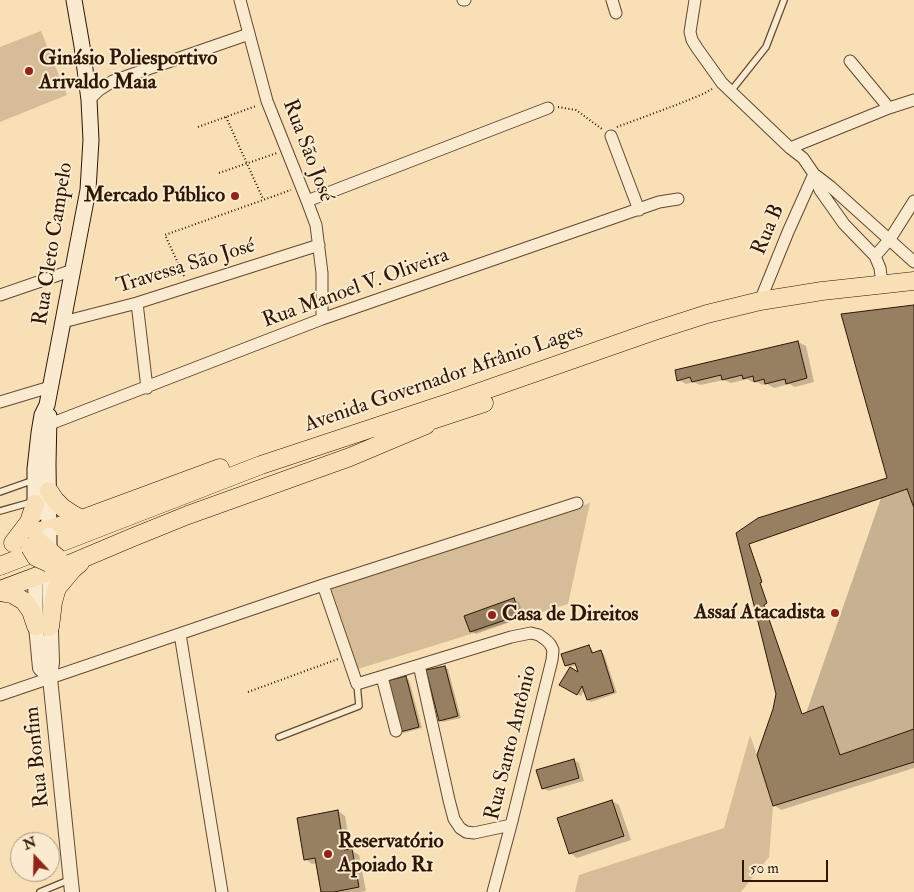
<!DOCTYPE html>
<html>
<head>
<meta charset="utf-8">
<style>
	body { margin:0 }
	#map { position:relative; width:914px; height:892px; overflow:hidden; background:#f8dfb6; font-family:"IM FELL Double Pica",serif }
	canvas { display:block }
	.north { position:absolute; left:10px; top:832px; width:50px; height:50px; box-sizing:border-box; background:#faead0; border:1px solid #a8967f; border-radius:50%; rotate:339deg; font-size:14px; font-weight:700; line-height:20px; text-align:center; color:#2e1705 }
	.north::after { content:''; display:block; margin:auto; width:18px; height:22px; background:#8f2418; clip-path:polygon(50% 0,100% 100%,50% 72%,0 100%) }
	.scale { position:absolute; left:742px; top:860px; width:86px; height:22px; box-sizing:border-box; border:2px solid #2e1705; border-top:0; padding-left:6px; font-size:15px; line-height:18px; white-space:nowrap; color:#2e1705; -webkit-text-stroke:4px #faead0; paint-order:stroke }
</style>
</head>
<body>
<div id="map">
<canvas width="914" height="892"></canvas>
<div class="north">N</div>
<div class="scale">50 m</div>
</div>
<script>
const c = document.querySelector('canvas').getContext('2d');
c.lineJoin = 'round';
function fill(path, color) { c.fillStyle = color; c.fill(path, 'evenodd'); }
const shape = rows => new Path2D(rows.map(r => 'M' + r).join(''));
function stroke(path, color, width, dash) { c.strokeStyle = color; c.lineWidth = width; c.lineCap = dash ? 'butt' : 'round'; c.setLineDash(dash || []); c.stroke(path); }
function drawText(font, color, halo, rows, align = 'center') {
  c.font = font + ' "IM FELL Double Pica",serif'; c.lineWidth = 4; c.setLineDash([]); c.textBaseline = 'middle'; c.strokeStyle = halo; c.fillStyle = color; for (const [text, x, y, turn = 0] of rows) {
    c.save(); c.translate(x, y); c.rotate((+turn || 0) * Math.PI / 180); c.textAlign = isNaN(turn) ? turn : align; if (halo) c.strokeText(text, 0, 0); c.fillText(text, 0, 0); c.restore();
  }
}
fill(shape([
	[41,31,67,95,0,122,0,47],
	[590,503,568,604,358,669,331,588],
	[750,735,757,755,773,806,769,857,741,892,575,892,579,875,724,828]
]), '#d6bd98');
fill(shape([
	[914,306,914,768,781,810,774,805,888,478],
	[798,342,806,346,814,382,795,387,789,384,774,388,767,384,763,385,755,381,752,382,747,379,731,383,724,380,700,385,694,382,686,384,679,380],
	[514,600,519,603,524,617,476,634,471,631],
	[589,647,592,649,594,654,601,652,604,654,617,693,591,702,588,700,585,689,581,696,561,685,580,674,577,665,569,667,566,665],
	[445,667,448,669,461,718,443,722,440,720],
	[406,678,409,680,422,728,404,733,401,731],
	[574,760,579,763,584,781,548,791,543,788],
	[612,801,619,805,631,840,577,858,570,853],
	[338,811,345,816,351,850,359,855,366,891,360,892,322,892,317,863,312,864,305,859]
]), '#0003');
const building = shape([
	[914,305,914,762,773,806,757,755,773,709,776,694,736,533,758,518,887,478,841,314,914,305],
	[798,341,807,378,786,384,785,379,765,384,764,379,754,382,753,376,743,379,742,375,722,380,721,375,692,382,690,377,677,381,675,370,798,341],
	[907,489,914,508,914,729,840,755,823,706,802,714,764,605,767,603,760,583,762,582,749,544,907,489],
	[514,598,520,615,470,632,464,616,514,598],
	[589,645,592,653,601,650,614,692,587,700,582,686,577,695,559,685,570,667,578,672,575,663,565,666,561,654,589,645],
	[445,666,458,716,439,721,426,670,445,666],
	[406,676,419,727,400,732,387,681,406,676],
	[574,759,579,778,542,789,536,770,574,759],
	[612,800,624,836,569,854,557,818,612,800],
	[338,810,344,850,352,849,359,887,334,892,321,892,315,858,304,860,297,818,338,810]
]);
fill(building, '#977f61');
stroke(building, '#2e1705', 1);
const service = shape([
	[731,91,766,47,784,0],
	[0,492,34,480],
	[0,511,32,502],
	[279,737,359,706,357,684],
	[40,892,69,880]
]);
const minor = shape([
	[240,0,267,101,307,201,316,225,322,273,322,319],
	[463,0,465,0],
	[612,0,616,13],
	[695,0,690,32,692,40,697,48,722,83,790,148,803,158,814,174,820,190,844,224,875,256,880,268,882,284],
	[850,61,889,108],
	[89,100,99,90,113,81,249,34],
	[611,136,639,210],
	[790,148,889,108,914,100],
	[814,174,831,187,914,262],
	[307,201,548,108],
	[875,256,890,239,914,201],
	[0,295,73,270],
	[760,301,788,232,814,174],
	[137,303,147,388],
	[63,322,137,303,319,245],
	[0,402,50,387],
	[50,424,322,319,659,202,678,199],
	[323,585,357,684,511,637,531,633,539,635,546,640,550,644,553,650,552,660,511,825,493,892],
	[180,634,222,892],
	[419,665,449,800,454,819,460,828,466,832,474,833,511,825],
	[382,677,396,731],
	[0,695,323,585,577,503]
]);
const tertiary = shape([
	[49,572,52,662,50,678,72,892],
	[35,576,36,626,40,668,50,678]
]);
const secondary = shape([
	[49,416,48,464,49,535],
	[36,514,35,504,35,469,39,433,42,415,47,405,88,190,91,140,89,100,82,46,74,0]
]);
const primary = shape([
	[414,426,484,403],
	[49,491,55,500,63,508,72,514,82,519],
	[38,531,49,529,82,519,220,468],
	[13,543,29,522,35,504],
	[0,566,261,465,451,402,654,331,707,314,760,301,822,291,914,281],
	[0,590,72,563,131,538,188,515,350,457,426,425],
	[0,592,12,594,24,601,31,611,36,626],
	[50,627,53,602,57,588,73,569,80,563]
]);
stroke(service, '#604931', 8);
stroke(minor, '#604931', 13);
stroke(tertiary, '#604931', 16);
stroke(secondary, '#2e1705', 17);
stroke(primary, '#2e1705', 19);
stroke(shape([
	[558,107,576,110,602,129],
	[226,117,263,199],
	[198,127,256,106],
	[617,127,676,105,703,94,712,89],
	[219,173,277,153],
	[184,276,165,235,291,190],
	[248,692,338,659]
]), '#2e1705', 2, [1, 2.5]);
stroke(service, '#faead0', 5.5);
stroke(minor, '#faead0', 11);
stroke(tertiary, '#faead0', 14);
stroke(secondary, '#faead0', 15);
stroke(primary, '#f8dfb6', 18);
const secondaryBridge = shape([
	[49,560,49,535]
]);
const primaryBridge = shape([
	[37,540,58,558],
	[30,547,36,557,49,563]
]);
stroke(secondaryBridge, '#2e1705', 17, []);
stroke(primaryBridge, '#2e1705', 19, []);
stroke(secondaryBridge, '#faead0', 15);
stroke(primaryBridge, '#f8dfb6', 18);
for (const [x, y, r, color] of [
	[29,71,5,"#8f2418"],
	[235,196,5,"#8f2418"],
	[835,613,5,"#8f2418"],
	[492,615,5,"#8f2418"],
	[328,854,5,"#8f2418"]
]) { const dot = new Path2D(); dot.arc(x, y, r, 0, 2 * Math.PI); c.fillStyle = color; c.fill(dot); stroke(dot, '#faead0', 2); }
drawText('bold 21px', '#2e1705', '#faead0', [
	["Ginásio Poliesportivo",39,59],
	["Arivaldo Maia",39,83],
	["Mercado Público",225,196,"right"],
	["Assaí Atacadista",825,613,"right"],
	["Casa de Direitos",502,615],
	["Reservatório",338,842],
	["Apoiado R1",338,866]
], 'left');
drawText('21px', '#2e1705', '#faead0', [
	["Rua São José",307,151,69],
	["Rua B",769,230,-67],
	["Rua Cleto Campelo",54,244,-81],
	["Travessa São José",186,267,-17],
	["Rua Manoel V. Oliveira",356,289,-20],
	["Avenida Governador Afrânio Lages",444,379,-19],
	["Rua Santo Antônio",512,743,-76],
	["Rua Bonfim",38,757,-96]
]);
</script>
</body>
</html>
